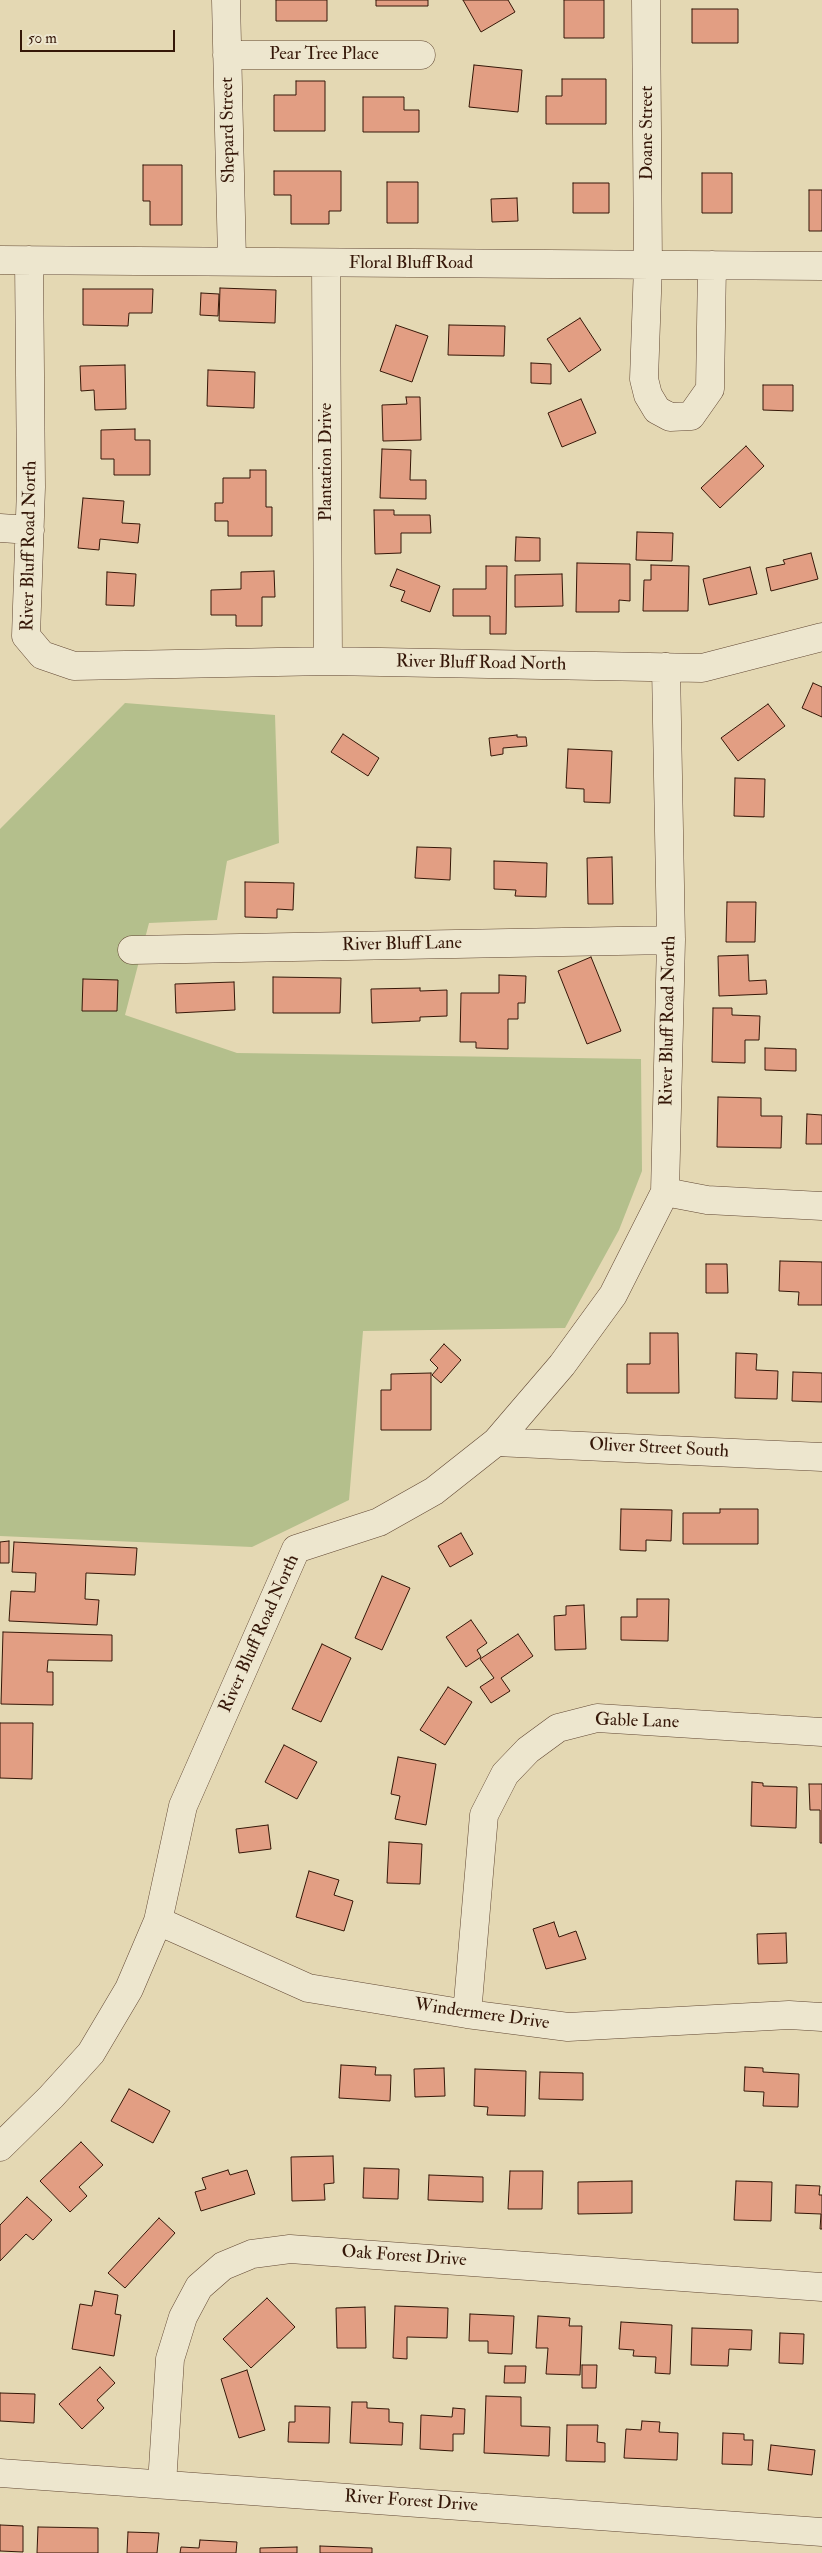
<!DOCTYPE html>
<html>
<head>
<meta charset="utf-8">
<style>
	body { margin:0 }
	#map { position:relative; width:822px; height:2553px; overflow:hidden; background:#e4d8b3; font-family:"IM FELL Double Pica",serif }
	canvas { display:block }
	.scale { position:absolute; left:20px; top:30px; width:155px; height:22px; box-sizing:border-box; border:2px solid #351708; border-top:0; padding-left:6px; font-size:15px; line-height:18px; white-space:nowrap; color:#351708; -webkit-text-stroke:4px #ede6ce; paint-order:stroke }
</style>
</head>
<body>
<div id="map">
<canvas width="822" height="2553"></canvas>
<div class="scale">50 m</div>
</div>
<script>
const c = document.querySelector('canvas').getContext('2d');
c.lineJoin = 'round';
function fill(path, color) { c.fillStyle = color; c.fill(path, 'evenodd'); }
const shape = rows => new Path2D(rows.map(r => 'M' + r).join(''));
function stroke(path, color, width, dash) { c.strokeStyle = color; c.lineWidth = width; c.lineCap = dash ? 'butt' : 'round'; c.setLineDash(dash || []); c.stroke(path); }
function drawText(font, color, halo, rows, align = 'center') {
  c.font = font + ' "IM FELL Double Pica",serif'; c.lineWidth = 4; c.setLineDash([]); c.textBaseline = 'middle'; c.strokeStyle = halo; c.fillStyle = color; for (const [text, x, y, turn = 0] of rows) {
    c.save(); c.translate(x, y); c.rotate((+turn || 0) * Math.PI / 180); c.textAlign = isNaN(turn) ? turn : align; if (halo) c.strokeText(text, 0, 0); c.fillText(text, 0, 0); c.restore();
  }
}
fill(shape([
	[125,703,275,715,279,843,227,861,217,920,149,923,125,1015,237,1053,641,1059,642,1171,619,1230,565,1328,363,1331,349,1500,252,1547,0,1536,0,829]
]), '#b4bf8c');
const building = shape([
	[276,0,327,0,327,21,276,21,276,0],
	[376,0,428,0,428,6,376,6,376,0],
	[463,0,508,0,515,12,481,32,463,0],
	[564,0,604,0,604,38,564,38,564,0],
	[692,9,738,9,738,43,692,43,692,9],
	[474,65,522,70,518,112,469,107,474,65],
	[562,79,606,79,606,124,546,124,546,96,562,96,562,79],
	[296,81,325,81,325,131,274,131,274,95,296,95,296,81],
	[363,97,404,97,404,110,419,110,419,132,363,132,363,97],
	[143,165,182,165,182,225,150,225,150,201,143,201,143,165],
	[274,171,341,171,341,211,329,211,329,224,291,224,291,195,274,195,274,171],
	[702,173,732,173,732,213,702,213,702,173],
	[387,182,418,182,418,223,387,223,387,182],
	[573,183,609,183,609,213,573,213,573,183],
	[809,190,822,190,822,231,809,231,809,190],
	[517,198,518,221,492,222,491,199,517,198],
	[220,288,276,290,275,323,219,321,220,288],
	[83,289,153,289,152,313,129,313,128,326,83,325,83,289],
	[201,293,219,294,218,316,200,315,201,293],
	[580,318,601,350,569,372,547,339,580,318],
	[396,325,428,336,412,382,380,371,396,325],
	[449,325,505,326,504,356,448,355,449,325],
	[531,363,551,364,551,384,531,383,531,363],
	[125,365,126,409,95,410,94,390,81,391,80,366,125,365],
	[208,370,255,372,254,408,207,406,208,370],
	[763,385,793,385,793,411,763,410,763,385],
	[406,397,420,397,421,440,383,441,382,405,407,404,406,397],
	[581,399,596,433,562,447,548,413,581,399],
	[135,429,135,440,150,440,150,475,114,475,114,459,101,459,101,430,135,429],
	[746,446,764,466,720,508,701,488,746,446],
	[382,449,411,450,410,480,426,480,426,499,380,498,382,449],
	[250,470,266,470,266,507,272,507,272,536,228,536,228,521,215,521,215,503,223,503,223,478,250,478,250,470],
	[83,498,124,501,122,523,140,524,138,543,100,539,99,550,78,548,83,498],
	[374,510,394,510,394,515,430,515,431,533,401,533,401,553,375,554,374,510],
	[637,532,673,533,672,561,636,560,637,532],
	[516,537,540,538,540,561,515,561,516,537],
	[811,553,818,579,771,591,766,568,785,564,783,560,811,553],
	[577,563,630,564,630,601,619,600,619,612,576,612,577,563],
	[651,565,689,566,688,611,643,611,644,580,651,580,651,565],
	[486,566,507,566,506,634,490,634,490,616,453,616,453,589,486,589,486,566],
	[750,567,757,594,709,605,703,579,750,567],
	[397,569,440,586,430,612,401,601,405,591,390,586,397,569],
	[274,571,275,597,262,597,262,626,236,626,236,615,211,615,211,590,241,589,241,572,274,571],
	[107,572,136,574,134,606,106,605,107,572],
	[562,574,563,606,515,607,515,575,562,574],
	[813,683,822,687,822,717,802,708,813,683],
	[768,704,785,726,738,761,721,738,768,704],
	[343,734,379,758,368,776,331,752,343,734],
	[517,735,517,737,526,737,527,746,503,748,503,754,491,756,489,738,517,735],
	[568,749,612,751,610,803,584,802,584,789,566,788,568,749],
	[735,778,765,779,764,817,734,816,735,778],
	[417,847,451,848,450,880,415,878,417,847],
	[612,857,613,904,588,904,587,858,612,857],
	[494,861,547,863,546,897,515,896,516,890,494,889,494,861],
	[245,882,294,883,293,910,277,909,277,918,245,917,245,882],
	[727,902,756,902,755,942,726,942,727,902],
	[748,955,749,981,766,980,767,994,719,996,718,956,748,955],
	[591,957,621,1031,587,1044,558,971,591,957],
	[499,975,526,976,525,1003,518,1003,518,1019,508,1019,508,1049,476,1048,476,1042,460,1042,461,993,499,993,499,975],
	[273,977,341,978,340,1013,273,1013,273,977],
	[83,979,118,980,117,1011,82,1011,83,979],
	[234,982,235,1010,176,1013,175,984,234,982],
	[420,988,420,991,447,990,447,1016,420,1017,420,1021,372,1023,371,989,420,988],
	[713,1008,732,1008,732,1015,760,1016,759,1040,745,1040,745,1063,712,1062,713,1008],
	[765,1048,796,1049,796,1071,765,1070,765,1048],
	[718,1097,761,1098,761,1116,782,1116,781,1148,717,1147,718,1097],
	[807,1114,822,1115,822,1144,806,1144,807,1114],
	[780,1261,822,1262,822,1305,798,1305,799,1292,779,1291,780,1261],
	[706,1264,727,1264,728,1293,706,1293,706,1264],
	[650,1333,678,1333,679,1393,627,1393,627,1364,650,1364,650,1333],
	[444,1344,461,1360,441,1383,432,1375,438,1368,430,1360,444,1344],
	[736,1353,757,1354,756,1370,778,1371,777,1399,735,1398,736,1353],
	[793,1372,822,1373,822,1402,792,1401,793,1372],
	[431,1373,431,1430,381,1430,381,1390,391,1390,391,1374,431,1373],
	[621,1509,672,1510,671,1541,646,1540,646,1551,620,1550,621,1509],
	[720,1509,758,1509,758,1544,683,1544,683,1513,720,1513,720,1509],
	[461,1533,473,1554,450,1567,438,1546,461,1533],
	[9,1541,9,1563,0,1563,0,1542,9,1541],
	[14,1542,137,1548,135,1575,86,1573,85,1599,99,1600,97,1625,9,1621,11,1591,35,1592,36,1573,12,1572,14,1542],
	[382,1576,410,1588,382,1650,355,1638,382,1576],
	[637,1599,669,1599,668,1641,621,1640,621,1617,637,1617,637,1599],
	[584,1605,586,1649,555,1650,554,1616,566,1615,566,1606,584,1605],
	[471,1620,487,1643,477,1650,481,1657,466,1667,446,1637,471,1620],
	[3,1632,112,1635,112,1661,48,1660,47,1672,53,1672,53,1705,1,1704,3,1632],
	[518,1634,533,1656,501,1678,510,1691,491,1703,480,1687,494,1678,480,1659,518,1634],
	[322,1644,351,1658,321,1722,292,1709,322,1644],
	[448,1687,472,1702,445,1745,420,1730,448,1687],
	[0,1723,33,1723,32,1779,0,1778,0,1723],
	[284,1745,317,1762,297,1799,265,1782,284,1745],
	[398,1757,436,1764,426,1825,395,1819,400,1796,391,1794,398,1757],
	[752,1782,763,1783,763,1786,797,1787,796,1828,751,1826,752,1782],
	[809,1784,822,1784,822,1843,820,1843,820,1810,810,1810,809,1784],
	[268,1825,271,1849,239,1853,236,1829,268,1825],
	[389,1842,422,1844,420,1884,387,1883,389,1842],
	[309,1871,339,1880,334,1895,353,1901,344,1931,296,1917,309,1871],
	[554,1922,559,1937,576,1931,586,1959,546,1969,533,1929,554,1922],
	[786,1933,787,1963,758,1964,757,1934,786,1933],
	[341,2065,376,2067,375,2075,391,2075,390,2101,339,2098,341,2065],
	[745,2067,763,2068,763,2072,799,2074,798,2107,763,2106,764,2092,744,2091,745,2067],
	[444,2068,445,2096,415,2097,414,2069,444,2068],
	[475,2069,526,2071,525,2116,487,2115,488,2107,474,2106,475,2069],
	[540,2072,583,2073,583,2100,539,2099,540,2072],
	[129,2089,170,2111,153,2143,111,2121,129,2089],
	[81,2142,103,2165,79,2187,87,2196,70,2212,40,2181,81,2142],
	[333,2156,334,2183,324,2184,325,2200,292,2201,291,2157,333,2156],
	[364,2168,399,2169,398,2199,363,2198,364,2168],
	[228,2170,230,2175,247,2170,255,2194,201,2211,195,2192,206,2189,202,2178,228,2170],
	[510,2171,543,2171,542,2209,508,2209,510,2171],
	[429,2175,483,2177,483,2202,428,2200,429,2175],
	[632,2181,632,2213,578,2214,578,2182,632,2181],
	[736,2181,772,2182,771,2221,734,2220,736,2181],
	[796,2185,820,2186,819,2195,822,2195,822,2229,820,2229,821,2214,795,2213,796,2185],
	[27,2197,52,2220,33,2240,26,2234,0,2261,0,2225,27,2197],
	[159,2218,175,2233,125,2288,108,2273,159,2218],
	[95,2291,118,2295,115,2314,121,2315,114,2356,72,2349,80,2304,92,2306,95,2291],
	[267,2298,295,2327,251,2368,223,2339,267,2298],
	[395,2306,448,2308,447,2338,407,2337,407,2359,393,2358,395,2306],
	[365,2307,366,2348,337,2348,336,2308,365,2307],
	[470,2314,514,2316,512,2354,488,2353,488,2341,469,2341,470,2314],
	[538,2316,570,2318,569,2326,582,2326,580,2375,546,2374,548,2348,536,2348,538,2316],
	[621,2322,672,2325,670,2374,655,2373,656,2357,633,2356,634,2350,619,2349,621,2322],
	[692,2328,752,2330,751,2350,729,2349,728,2366,691,2365,692,2328],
	[780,2333,804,2334,803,2364,779,2363,780,2333],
	[582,2365,597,2365,596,2388,582,2388,582,2365],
	[505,2366,526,2366,525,2383,504,2383,505,2366],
	[100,2367,115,2383,97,2400,104,2408,82,2429,59,2404,100,2367],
	[247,2370,265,2430,239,2438,221,2379,247,2370],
	[0,2393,35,2394,34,2423,0,2421,0,2393],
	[486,2396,521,2397,521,2426,550,2427,549,2456,484,2453,486,2396],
	[352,2402,367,2402,367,2408,389,2409,389,2422,403,2423,402,2445,350,2443,352,2402],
	[295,2406,330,2407,329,2443,288,2442,289,2422,295,2422,295,2406],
	[453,2408,465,2409,464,2434,453,2434,453,2451,420,2449,421,2415,452,2417,453,2408],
	[642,2421,660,2422,659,2432,678,2433,677,2460,624,2458,626,2429,641,2430,642,2421],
	[567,2425,598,2425,597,2442,605,2443,605,2462,566,2461,567,2425],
	[723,2433,744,2434,744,2440,753,2440,752,2465,722,2464,723,2433],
	[771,2445,815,2450,812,2475,768,2470,771,2445],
	[0,2525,23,2526,23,2552,0,2551,0,2525],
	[38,2527,98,2528,98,2553,37,2553,38,2527],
	[128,2532,159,2533,157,2553,127,2553,128,2532],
	[200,2540,237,2542,236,2553,180,2553,181,2547,199,2548,200,2540],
	[320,2546,372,2548,372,2553,320,2553,320,2546],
	[297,2547,297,2553,260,2553,260,2548,297,2547]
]);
fill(building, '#e29e83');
stroke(building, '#351708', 1);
const minor = shape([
	[226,0,232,260],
	[646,0,648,265,644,379,648,395,657,410,670,417,691,416,710,389,712,265],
	[227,55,421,55],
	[0,260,822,266],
	[29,260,31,487,26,636,42,655,74,666,328,661,702,668,822,637],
	[326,263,328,661],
	[0,528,30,530],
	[132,950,671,940],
	[665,1192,707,1200,822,1206],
	[496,1442,822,1457],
	[158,1921,308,1988,467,2014,568,2027,789,2015,822,2017],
	[467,2014,484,1815,505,1774,528,1750,558,1728,597,1718,822,1732],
	[0,2147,51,2097,91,2053,129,1989,158,1921,183,1806,296,1549,379,1522,434,1491,496,1442,562,1365,613,1295,665,1192,671,940,666,667],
	[0,2473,822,2532],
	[162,2484,170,2359,183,2317,199,2287,223,2266,252,2254,290,2249,822,2287]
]);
stroke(minor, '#614733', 29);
stroke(minor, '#ede6ce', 28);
drawText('18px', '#351708', '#ede6ce', [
	["Pear Tree Place",324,55],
	["Shepard Street",229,130,-91],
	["Doane Street",648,133,-90],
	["Floral Bluff Road",411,264],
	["Plantation Drive",327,462,-90],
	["River Bluff Road North",30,546,-89],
	["River Bluff Road North",481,664,1],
	["River Bluff Lane",402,945,-1],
	["River Bluff Road North",669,1021,-89],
	["Oliver Street South",659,1449,3],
	["River Bluff Road North",260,1634,-66],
	["Gable Lane",637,1722,2],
	["Windermere Drive",482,2015,8],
	["Oak Forest Drive",404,2257,4],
	["River Forest Drive",411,2502,4]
]);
</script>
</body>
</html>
